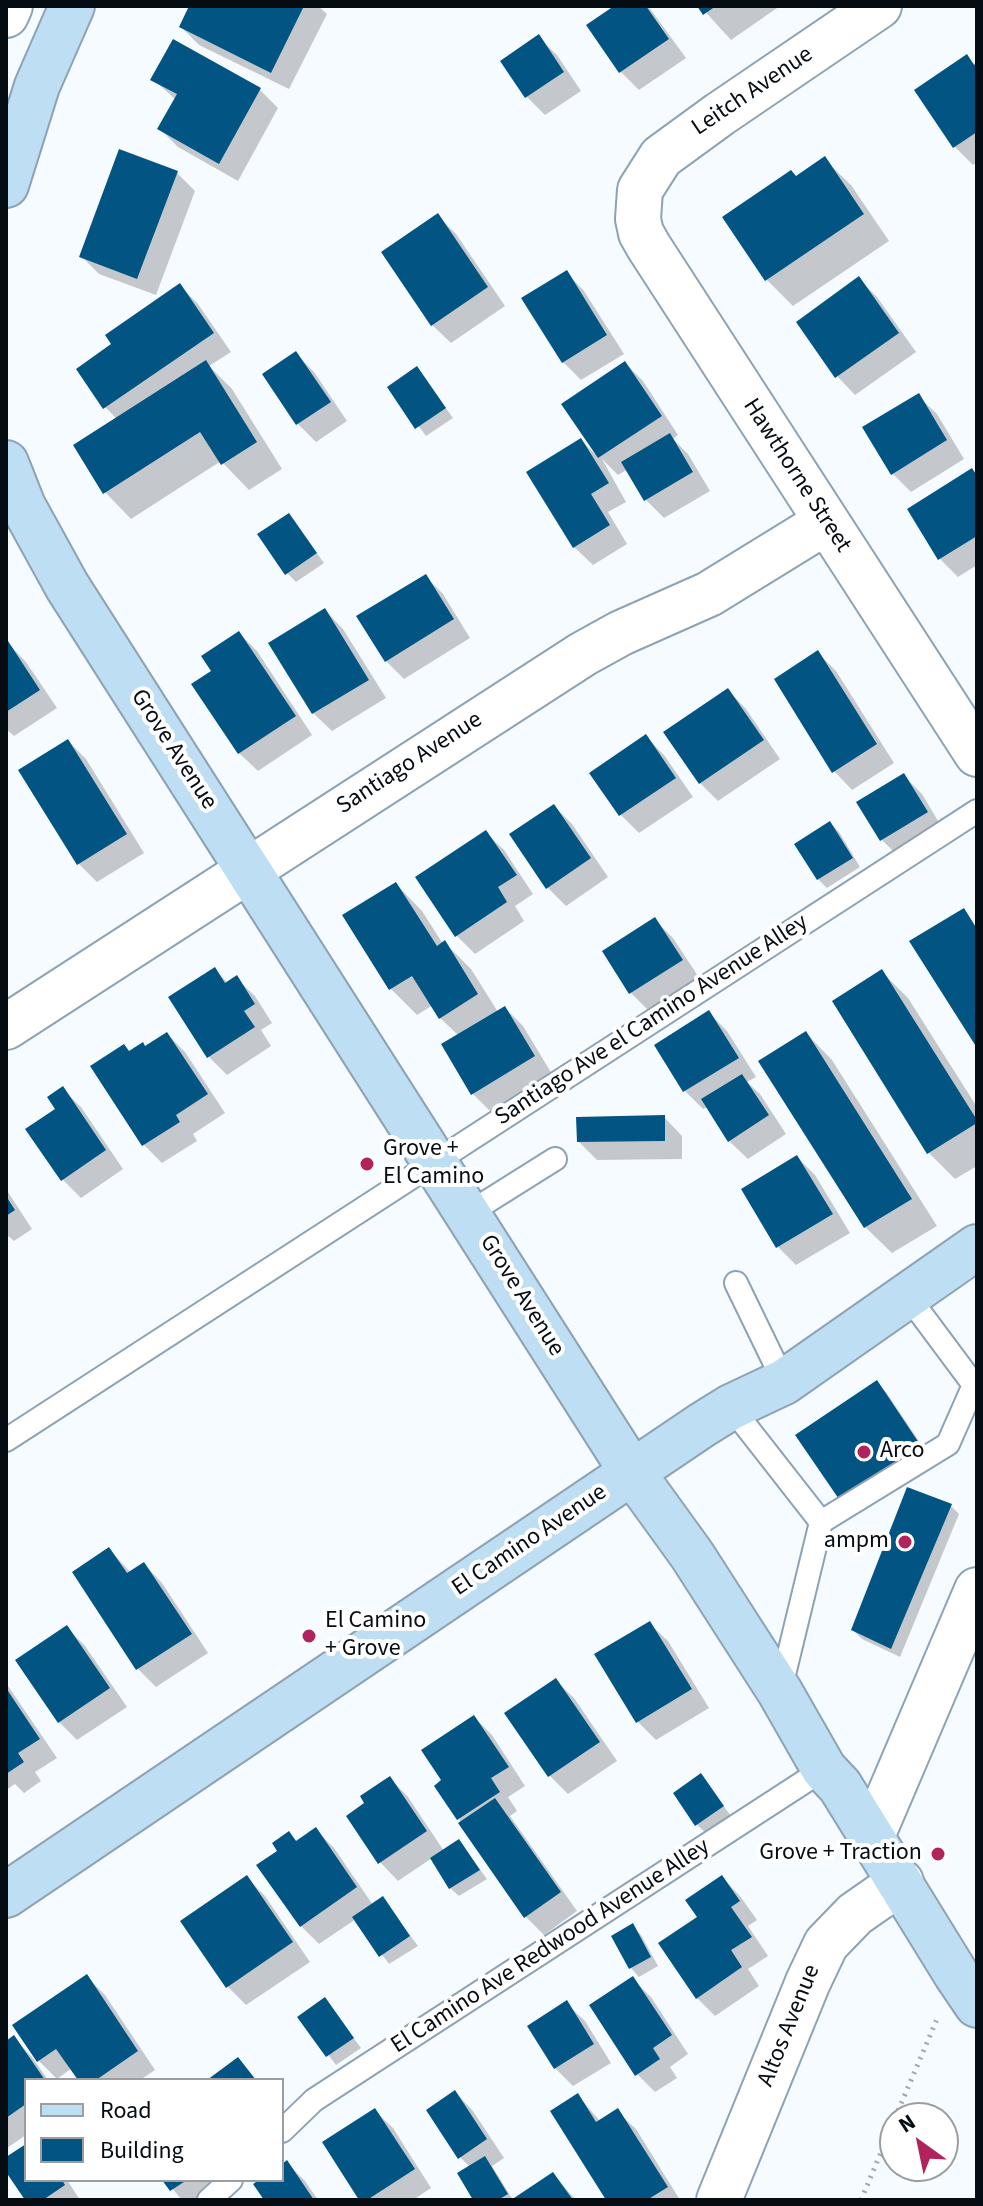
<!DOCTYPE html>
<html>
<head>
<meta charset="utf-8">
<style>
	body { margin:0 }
	#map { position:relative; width:983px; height:2206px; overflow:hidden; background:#f6fbff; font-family:"Source Sans 3",sans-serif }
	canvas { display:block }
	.frame { position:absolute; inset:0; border:8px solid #050c12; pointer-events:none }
	.legend { position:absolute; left:24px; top:2078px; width:260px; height:104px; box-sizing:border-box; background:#fff; border:2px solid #9b9ea0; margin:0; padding:10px 14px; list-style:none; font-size:24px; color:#050c12 }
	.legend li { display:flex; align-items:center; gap:16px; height:40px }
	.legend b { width:40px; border:2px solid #9b9ea0 }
	.north { position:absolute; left:879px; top:2102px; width:80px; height:80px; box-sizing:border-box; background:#fff; border:2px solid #9b9ea0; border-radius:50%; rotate:327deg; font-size:22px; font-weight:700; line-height:32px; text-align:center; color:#050c12 }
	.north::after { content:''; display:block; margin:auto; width:28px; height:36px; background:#b0235c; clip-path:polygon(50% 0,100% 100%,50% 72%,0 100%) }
</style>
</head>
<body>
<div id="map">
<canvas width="983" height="2206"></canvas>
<div class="frame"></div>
<ul class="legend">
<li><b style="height:10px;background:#bddef3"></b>Road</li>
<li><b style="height:22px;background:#025583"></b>Building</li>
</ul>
<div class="north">N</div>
</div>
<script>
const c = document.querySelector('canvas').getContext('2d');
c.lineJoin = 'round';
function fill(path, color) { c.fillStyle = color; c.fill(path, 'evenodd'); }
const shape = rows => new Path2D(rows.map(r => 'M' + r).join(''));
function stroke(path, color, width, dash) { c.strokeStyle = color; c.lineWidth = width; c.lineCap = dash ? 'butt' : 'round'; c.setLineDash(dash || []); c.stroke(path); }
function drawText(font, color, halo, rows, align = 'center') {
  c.font = font + ' "Source Sans 3",sans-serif'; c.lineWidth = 8; c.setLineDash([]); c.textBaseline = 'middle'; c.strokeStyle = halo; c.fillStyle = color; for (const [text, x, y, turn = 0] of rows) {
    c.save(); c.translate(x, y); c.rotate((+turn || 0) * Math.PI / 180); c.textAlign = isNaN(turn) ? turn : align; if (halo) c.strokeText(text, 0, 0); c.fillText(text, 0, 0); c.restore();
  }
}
fill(shape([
	[191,6,318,6,327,14,289,89,199,45,181,27],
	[617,6,648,6,686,58,639,90,621,72,589,25],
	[700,6,780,6,731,40],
	[538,37,557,55,581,91,545,115,527,97,502,61],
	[967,57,977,66,977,162,973,165,955,147,916,90],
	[153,79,260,90,278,108,238,181,178,147,160,129,176,100],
	[824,159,851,185,889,241,793,306,767,280,724,217,797,178],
	[177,173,195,191,156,295,99,274,81,256],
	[438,216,456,234,505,306,451,343,432,325],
	[566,272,584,291,624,354,581,380,563,362],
	[859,279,877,297,916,352,855,395,837,376],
	[180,286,198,304,231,352,209,366,232,389,282,469,249,490,221,461,131,519,105,492,117,419,105,407,114,345],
	[296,354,314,372,347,421,316,442,298,424,265,375],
	[625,363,643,381,678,435,673,439,688,454,710,491,664,518,646,500,628,469,618,475,602,459,626,502,608,512,627,544,593,565,574,547,581,440,595,454,597,453],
	[417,369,453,418,426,436,389,387],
	[918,396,937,414,964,459,911,492,893,474],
	[977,476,977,565,958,577,940,559],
	[289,515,324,563,296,582,287,573],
	[425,576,443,594,470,638,404,679,386,661],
	[325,610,343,629,386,698,332,731,313,713],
	[239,633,257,651,312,735,258,771,239,753,213,671],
	[8,643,26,662,57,708,14,736,6,729],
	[818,653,836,671,894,763,852,790,834,771],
	[728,690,746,709,780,759,718,801,700,783],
	[646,737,664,755,693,797,639,833,621,815,592,774],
	[68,741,86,759,144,853,97,882,79,864],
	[903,775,922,794,944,831,900,858,882,840],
	[554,806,572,824,608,877,566,906,548,888],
	[830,823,839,832,860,867,827,888,818,879],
	[485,832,504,850,533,894,515,906,524,921,475,954,457,936,418,878],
	[396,884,422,911,443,944,445,943,471,969,498,1012,505,1008,523,1026,552,1074,491,1112,473,1094,459,1036,440,1018,433,1005,417,1015,391,989],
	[655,920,673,938,700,979,649,1011,631,993,605,952],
	[215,970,228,983,236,978,255,996,272,1023,261,1030,271,1046,227,1075,209,1057],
	[882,972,908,998,977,1107,977,1166,955,1179,929,1153,834,1002],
	[709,1013,727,1031,756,1077,747,1082,760,1094,786,1134,748,1159,729,1141,708,1107,703,1109,685,1091,657,1046],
	[806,1033,832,1060,937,1226,892,1253,865,1227],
	[167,1034,185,1052,225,1113,193,1134,197,1141,162,1163,144,1145,93,1067,146,1048],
	[62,1089,81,1107,123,1169,81,1198,63,1180,28,1130,58,1110],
	[664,1117,682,1136,682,1159,597,1160,579,1142],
	[797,1157,815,1175,850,1233,796,1265,778,1247,743,1190],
	[6,1189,32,1229,14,1241,6,1234],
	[877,1383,886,1392,931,1459,853,1512],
	[951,1506,959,1514,900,1657,862,1639,853,1630],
	[109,1549,131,1573,144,1564,162,1583,208,1653,156,1687,138,1669],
	[649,1623,668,1641,709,1708,656,1740,638,1722],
	[67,1628,85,1646,127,1707,77,1740,59,1722],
	[555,1680,574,1698,617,1761,568,1794,550,1776,507,1713],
	[6,1683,57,1758,35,1772,41,1781,24,1793,15,1784,6,1790],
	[474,1717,492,1735,525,1786,508,1797,517,1811,510,1816,577,1911,544,1935,526,1917,461,1824,444,1781],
	[701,1776,731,1816,706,1833,697,1825],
	[390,1778,408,1797,444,1851,459,1841,487,1879,459,1896,450,1888,432,1858,398,1881,380,1862,367,1803],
	[316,1830,334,1848,373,1905,383,1898,418,1946,389,1964,356,1919,319,1944,301,1926,280,1851,289,1834,298,1842],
	[247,1878,265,1896,310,1962,246,2005,228,1987,183,1921],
	[722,1878,740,1896,757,1920,748,1926,768,1956,748,1969,759,1986,715,2016,697,1998,699,1917],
	[632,1926,641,1935,658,1966,639,1977,631,1968],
	[87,1977,105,1995,155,2070,140,2080,80,2080,72,2068,57,2079,38,2060],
	[632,1979,651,1997,688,2054,670,2067,677,2078,655,2092,637,2074],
	[325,2000,361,2048,336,2065,300,2017],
	[566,2003,585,2021,611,2063,573,2086,555,2068],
	[13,2038,32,2057,48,2080,26,2080,26,2135,7,2148,6,2043],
	[455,2092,473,2111,504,2158,492,2166,513,2200,476,2200,470,2167,460,2157],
	[578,2096,600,2121,617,2111,636,2129,680,2200,608,2200],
	[374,2110,393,2128,431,2188,413,2200,362,2200],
	[26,2147,26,2180,67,2180,80,2200,27,2200,6,2168,6,2160],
	[287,2163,305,2181,318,2200,267,2200,262,2180,282,2180,282,2166],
	[553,2175,576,2200,515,2200],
	[165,2180,229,2180,202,2200,182,2200]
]), '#0003');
fill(shape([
	[189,6,304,6,271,73,179,27],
	[614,6,646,6,669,39,619,73,586,25],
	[697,6,716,6,703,15],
	[539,34,564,72,525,98,500,61],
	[173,39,261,88,219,164,157,129,177,94,150,80],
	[967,54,974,65,977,63,977,124,975,125,977,132,953,148,914,90],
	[119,149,178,171,137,279,79,257],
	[825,156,864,214,765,281,722,217,791,170,796,176],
	[438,213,488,287,431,326,381,252],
	[567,270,607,335,562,363,521,298],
	[859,276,899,333,835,378,796,322],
	[180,283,214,333,103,409,76,369,111,344,105,335],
	[296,351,331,402,296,425,262,374],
	[206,360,257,442,221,465,200,432,103,494,73,445],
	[625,361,662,416,598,458,561,404],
	[417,366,446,408,415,429,387,387],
	[919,393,947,440,891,475,862,427],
	[670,433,693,472,644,501,621,462],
	[581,438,609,483,591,494,610,525,573,548,526,472],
	[972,468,977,476,977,536,938,560,907,509],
	[289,513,317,553,285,575,257,534],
	[426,574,454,619,385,662,356,616],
	[325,608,369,680,312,714,268,643],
	[239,631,296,716,238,754,191,684,211,671,201,656],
	[8,641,40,690,6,712,6,642],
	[818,650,877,744,832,773,774,679],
	[728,688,764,740,699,784,663,732],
	[646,734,676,778,619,816,589,773],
	[68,739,127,834,77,865,18,770],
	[904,773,928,812,880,841,856,802],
	[554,804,591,858,546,889,509,834],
	[830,821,853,858,817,880,794,844],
	[486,830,517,875,498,887,507,902,455,937,415,877],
	[396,882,437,946,445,940,478,994,439,1019,412,976,389,990,342,915],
	[964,908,977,929,977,1048,909,941],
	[655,917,683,960,629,994,602,951],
	[215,967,225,983,237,975,255,1004,244,1011,255,1027,207,1058,168,997],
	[882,969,977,1120,977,1123,927,1154,832,1001],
	[505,1006,535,1056,471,1095,441,1044],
	[709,1010,739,1058,683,1092,654,1045],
	[806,1031,912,1199,864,1228,758,1061],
	[167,1032,208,1094,176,1115,180,1122,142,1146,90,1066,124,1044,129,1051,143,1042,145,1046],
	[742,1074,769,1115,728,1142,701,1099],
	[63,1086,106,1150,61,1181,25,1129,55,1109,47,1097],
	[665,1115,665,1141,577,1142,576,1117],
	[797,1155,833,1214,776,1248,741,1189],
	[6,1196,15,1210,6,1216],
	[877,1380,923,1449,843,1505,795,1435],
	[907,1487,952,1504,891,1649,851,1630],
	[109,1547,127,1573,144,1562,192,1634,136,1670,72,1572],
	[650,1621,692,1689,636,1723,594,1654],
	[67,1625,110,1688,58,1723,15,1660],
	[556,1678,600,1742,548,1777,504,1713],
	[6,1688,40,1739,18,1753,24,1762,6,1774],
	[474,1715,509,1767,491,1778,500,1792,457,1820,434,1786,441,1780,421,1750],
	[701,1773,724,1806,695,1826,673,1793],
	[390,1776,427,1831,378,1864,346,1816,364,1803,360,1796],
	[495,1798,561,1892,524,1918,458,1823],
	[316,1827,357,1887,300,1927,256,1865,277,1851,272,1843,289,1831,296,1841],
	[459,1839,480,1870,449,1889,430,1858],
	[247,1875,293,1942,226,1988,180,1921],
	[722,1875,740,1901,731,1907,752,1937,731,1950,742,1967,696,1999,658,1943,697,1917,685,1900],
	[383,1896,410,1936,379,1957,352,1917],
	[633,1923,651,1957,629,1969,611,1936],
	[87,1974,138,2051,96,2080,78,2080,56,2049,37,2062,12,2025],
	[633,1976,672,2035,653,2048,660,2059,635,2076,589,2005],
	[325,1997,354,2038,326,2057,297,2017],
	[567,2000,594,2044,554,2069,527,2026],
	[14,2035,45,2080,26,2080,26,2104,6,2118,6,2041],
	[238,2057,256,2080,207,2080],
	[455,2090,487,2139,458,2159,426,2110],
	[578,2093,596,2122,618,2108,668,2187,647,2200,606,2200,550,2111],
	[375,2108,415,2169,367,2200,359,2200,322,2142],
	[26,2144,26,2180,62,2180,65,2185,43,2200,25,2200,6,2172,6,2157],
	[485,2156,508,2194,498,2200,473,2200,457,2173],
	[287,2160,314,2200,264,2200,253,2184,259,2180,282,2180,282,2164],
	[553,2172,573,2200,511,2200],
	[162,2180,187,2180,170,2191]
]), '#025583');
const service = shape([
	[469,1213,555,1159],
	[736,1283,784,1382],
	[731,1407,821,1522,780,1691],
	[6,1440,977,811],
	[821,1522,948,1444,974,1385,907,1295],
	[282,2131,314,2100,824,1769],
	[209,2200,231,2180]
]);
const minor = shape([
	[879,6,720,114,661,157,640,190,638,219,641,233,649,247,977,754],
	[6,15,10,6],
	[6,1027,583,654,621,633,709,594,826,522],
	[872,1836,977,1590],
	[719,2200,808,1982,826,1944,855,1914,901,1882]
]);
const secondary = shape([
	[6,185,37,86,72,6],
	[6,463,23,506,67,586,632,1472,692,1555,780,1692,824,1769,840,1786,956,1974,977,2005],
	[6,1895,702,1425,731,1407,784,1382,977,1247]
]);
stroke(service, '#8da3b5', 26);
stroke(minor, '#8da3b5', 48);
stroke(secondary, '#8da3b5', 48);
stroke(shape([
	[895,2118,937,2019],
	[861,2200,895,2119]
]), '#a1a7ac', 5, [2, 6]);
stroke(service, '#fff', 22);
stroke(minor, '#fff', 44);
stroke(secondary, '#bddef3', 44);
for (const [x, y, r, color] of [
	[367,1164,8,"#b0235c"],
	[864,1452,8,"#b0235c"],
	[905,1542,8,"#b0235c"],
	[309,1636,8,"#b0235c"],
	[938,1854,8,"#b0235c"]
]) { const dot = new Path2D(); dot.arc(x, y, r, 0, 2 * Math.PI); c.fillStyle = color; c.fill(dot); stroke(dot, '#fff', 3); }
drawText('24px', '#050c12', '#fff', [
	["Leitch Avenue",753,92,-34],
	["Hawthorne Street",796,476,57],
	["Grove Avenue",173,750,57],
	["Santiago Avenue",410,764,-33],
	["Santiago Ave el Camino Avenue Alley",652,1021,-33],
	["Grove Avenue",521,1296,58],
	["El Camino Avenue",530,1541,-34],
	["El Camino Ave Redwood Avenue Alley",551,1947,-33],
	["Altos Avenue",790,2026,-68]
]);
drawText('24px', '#050c12', '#fff', [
	["Grove +",383,1150],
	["El Camino",383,1178],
	["Arco",880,1452],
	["ampm",889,1542,"right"],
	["El Camino",325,1622],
	["+ Grove",325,1650],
	["Grove + Traction",922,1854,"right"]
], 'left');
</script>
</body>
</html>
